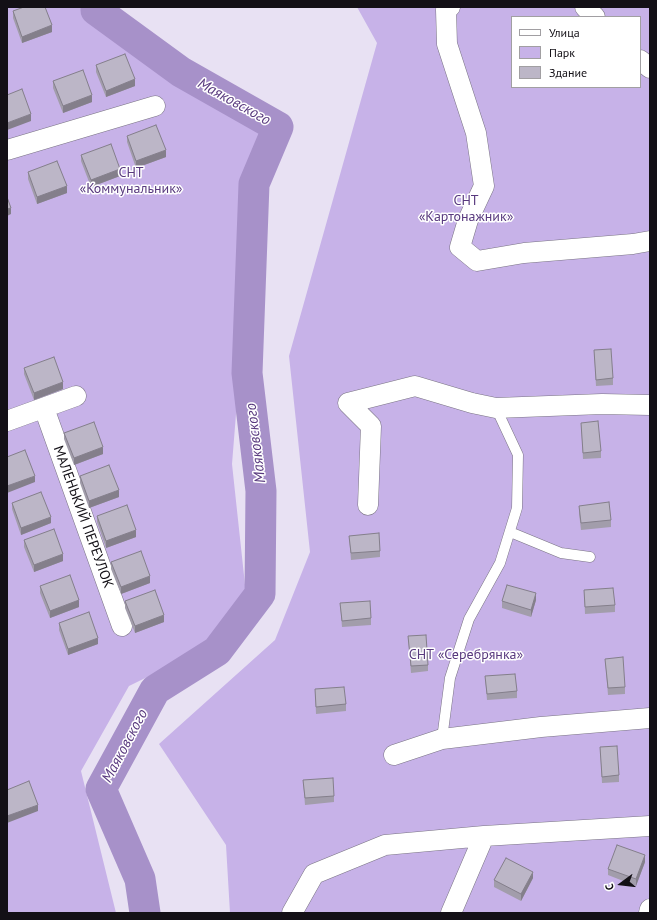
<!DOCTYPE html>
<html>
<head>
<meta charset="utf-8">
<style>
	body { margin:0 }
	#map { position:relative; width:657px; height:920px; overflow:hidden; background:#e8e1f3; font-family:"PT Sans",sans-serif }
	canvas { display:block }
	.frame { position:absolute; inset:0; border:8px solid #131016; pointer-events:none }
	.legend { position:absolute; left:511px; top:16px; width:130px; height:72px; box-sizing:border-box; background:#fff; border:1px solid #a19fa2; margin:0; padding:5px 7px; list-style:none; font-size:12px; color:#131016 }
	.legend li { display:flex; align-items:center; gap:8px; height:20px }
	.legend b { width:20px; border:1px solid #a19fa2 }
	.north { position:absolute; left:601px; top:864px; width:40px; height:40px; -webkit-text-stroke:3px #fff; paint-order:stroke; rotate:255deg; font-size:11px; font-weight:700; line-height:16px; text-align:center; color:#131016 }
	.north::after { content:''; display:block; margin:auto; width:14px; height:18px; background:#131016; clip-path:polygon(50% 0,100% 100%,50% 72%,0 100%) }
</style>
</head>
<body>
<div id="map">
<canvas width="657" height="920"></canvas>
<div class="frame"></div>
<ul class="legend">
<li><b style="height:5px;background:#fff"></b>Улица</li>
<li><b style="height:11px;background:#c7b2e8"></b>Парк</li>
<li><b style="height:11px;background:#bcb6c7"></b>Здание</li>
</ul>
<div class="north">С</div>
</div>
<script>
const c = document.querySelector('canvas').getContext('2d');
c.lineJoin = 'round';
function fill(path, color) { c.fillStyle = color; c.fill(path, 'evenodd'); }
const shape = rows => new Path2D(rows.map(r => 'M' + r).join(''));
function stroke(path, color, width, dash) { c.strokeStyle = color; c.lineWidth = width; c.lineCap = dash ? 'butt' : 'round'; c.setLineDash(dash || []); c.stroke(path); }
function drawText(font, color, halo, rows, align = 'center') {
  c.font = font + ' "PT Sans",sans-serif'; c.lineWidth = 3; c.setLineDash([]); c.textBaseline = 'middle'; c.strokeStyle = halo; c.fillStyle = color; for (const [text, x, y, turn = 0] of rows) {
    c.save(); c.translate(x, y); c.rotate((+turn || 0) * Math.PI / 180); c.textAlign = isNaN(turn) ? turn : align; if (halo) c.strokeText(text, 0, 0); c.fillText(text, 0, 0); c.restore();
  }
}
fill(shape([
	[7,7,96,7,96,10,278,127,254,189,232,464,246,594,196,653,129,686,81,771,116,913,7,913],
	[357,7,650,7,650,913,230,913,226,845,159,744,275,640,310,552,289,356,377,43],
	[512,17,640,17,640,87,512,87]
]), '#c7b2e8');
stroke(shape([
	[96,7,96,10,181,72,278,127,254,184,247,373,261,491,260,594,217,651,155,690,101,789,140,879,145,913]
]), '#a791c9', 31);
const service = shape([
	[510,532,561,553,590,557],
	[442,739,450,678,469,619,500,563,517,508,518,455,496,408]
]);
const minor = shape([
	[450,7,446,10,447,44,476,133,484,186,468,220,460,247,477,261,524,253,633,244,650,241],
	[585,7,595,17],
	[640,60,650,68],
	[7,150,155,106],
	[44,408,122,626],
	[7,421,76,396],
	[368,505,371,426,348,403,415,386,472,403,496,408,602,404,650,405],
	[394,755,442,739,541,727,650,718],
	[292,913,314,874,385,845,484,836,650,826],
	[451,913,484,836],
	[649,913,650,909]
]);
stroke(service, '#7a7484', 11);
stroke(minor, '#7a7484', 21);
stroke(service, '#fff', 10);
stroke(minor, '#fff', 20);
fill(shape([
	[13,11,52,32,22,43,13,18],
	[96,65,135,86,106,97,96,72],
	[53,81,92,102,63,113,53,88],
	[127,136,166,157,136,168,127,142],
	[81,155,120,176,91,187,81,161],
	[28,172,67,193,37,204,28,179],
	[594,350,613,378,613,385,596,386],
	[24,368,63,389,34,400,24,374],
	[581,423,601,451,601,458,583,459],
	[64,433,103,454,74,465,64,439],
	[80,476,119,497,89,508,80,483],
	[12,503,51,523,21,535,12,509],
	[579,506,611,520,611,527,581,530,579,513],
	[97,516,136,537,106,548,97,522],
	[349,536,380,551,380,557,351,560],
	[24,540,63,561,34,572,24,547],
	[111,562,150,583,121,594,111,569],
	[40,586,79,607,50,618,40,593],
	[584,590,615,605,615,612,585,614],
	[536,600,531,617,502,608,502,601],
	[125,601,164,622,135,633,125,608],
	[340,603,371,618,371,625,342,627],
	[59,623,98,644,68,655,59,630],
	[408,636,428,665,428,671,411,673],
	[605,659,625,687,625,694,608,695],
	[485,676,517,691,517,698,487,700],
	[315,689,346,704,346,711,316,714],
	[600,747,619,775,619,782,602,783],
	[303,780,334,796,334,802,305,805],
	[645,862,636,886,608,875,608,869],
	[533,878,521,901,494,887,494,880]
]), '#a29dab');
fill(shape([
	[52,25,52,32,22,43,22,37],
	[135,79,135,86,106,97,106,91],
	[92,95,92,102,63,113,63,106],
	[31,114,31,121,7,130,7,123],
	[166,150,166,157,136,168,136,161],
	[120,169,120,176,91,187,91,180],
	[67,186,67,193,37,204,37,197],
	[11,208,11,214,7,216,7,209],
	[63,382,63,389,34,400,34,393],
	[103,447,103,454,74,465,74,458],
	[35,476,35,482,7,493,7,486],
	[119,490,119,497,89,508,89,501],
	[51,517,51,523,21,535,21,528],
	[136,530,136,537,106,548,106,541],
	[63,554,63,561,34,572,34,565],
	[150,576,150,583,121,594,121,587],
	[536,593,536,600,531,617,531,610],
	[79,600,79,607,50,618,50,611],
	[164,615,164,622,135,633,135,626],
	[98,638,98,644,68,655,68,649],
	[38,805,38,811,7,823,7,816],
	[645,855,645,862,636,886,636,879],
	[533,872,533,878,521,901,521,894]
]), '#847f8b');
const building = shape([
	[24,7,45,7,52,25,22,37,13,11,24,7],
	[125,54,135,79,106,91,96,65,125,54],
	[83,70,92,95,63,106,53,81,83,70],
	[22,89,31,114,7,123,7,95,22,89],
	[156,125,166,150,136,161,127,136,156,125],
	[111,144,120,169,91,180,81,155,111,144],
	[57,161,67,186,37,197,28,172,57,161],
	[7,197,11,208,7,209,7,197],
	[611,349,613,378,596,380,594,350,611,349],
	[54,357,63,382,34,393,24,368,54,357],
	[598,421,601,451,583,453,581,423,598,421],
	[94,422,103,447,74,458,64,433,94,422],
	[25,450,35,476,7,486,7,457,25,450],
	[109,465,119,490,89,501,80,476,109,465],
	[41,492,51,517,21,528,12,503,41,492],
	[609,502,611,520,581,523,579,506,609,502],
	[127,505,136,530,106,541,97,516,127,505],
	[54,529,63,554,34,565,24,540,54,529],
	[379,533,380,551,351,553,349,536,379,533],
	[141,551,150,576,121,587,111,562,141,551],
	[70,575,79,600,50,611,40,586,70,575],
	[507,585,536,593,531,610,502,601,507,585],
	[613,588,615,605,585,607,584,590,613,588],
	[155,590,164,615,135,626,125,601,155,590],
	[370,601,371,618,342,621,340,603,370,601],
	[89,612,98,638,68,649,59,623,89,612],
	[426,635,428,665,411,666,408,636,426,635],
	[623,657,625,687,608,688,605,659,623,657],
	[515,674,517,691,487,694,485,676,515,674],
	[344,687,346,704,316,707,315,689,344,687],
	[617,746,619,775,602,777,600,747,617,746],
	[333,778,334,796,305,798,303,780,333,778],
	[29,781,38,805,7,816,7,790,29,781],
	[617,845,645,855,636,879,608,869,617,845],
	[506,858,533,872,521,894,494,880,506,858]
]);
fill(building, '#bcb6c7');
stroke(building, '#847f8b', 1);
drawText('14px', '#58397e', '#fff', [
	["СНТ",131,173],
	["«Коммунальник»",131,189],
	["СНТ",466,201],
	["«Картонажник»",466,217],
	["СНТ «Серебрянка»",466,655]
]);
drawText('14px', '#131016', '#fff', [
	["МАЛЕНЬКИЙ ПЕРЕУЛОК",83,517,70]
]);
drawText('italic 15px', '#58397e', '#fff', [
	["Маяковского",234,102,29],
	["Маяковского",256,443,-97],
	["Маяковского",125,746,-62]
]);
</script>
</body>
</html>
